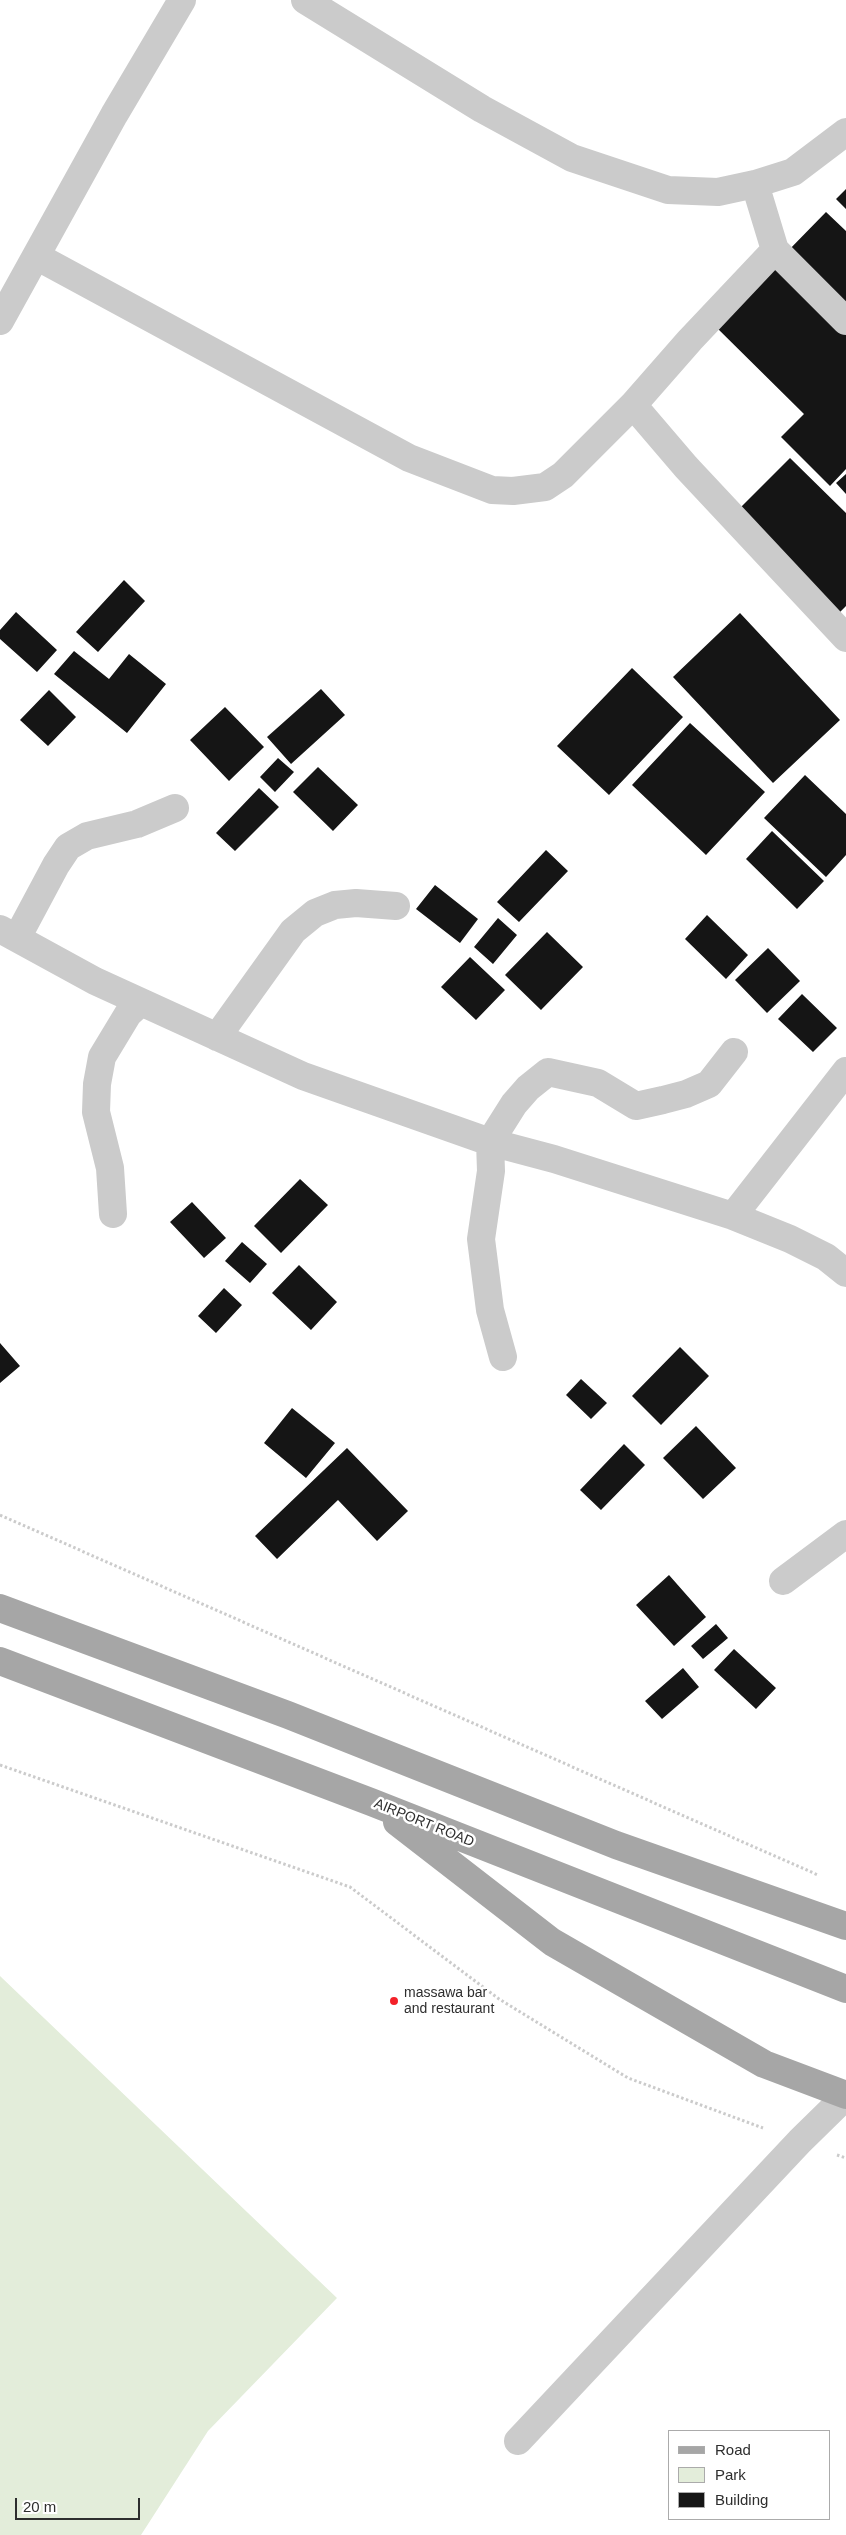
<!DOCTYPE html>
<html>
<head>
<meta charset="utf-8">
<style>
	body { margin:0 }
	#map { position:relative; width:846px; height:2535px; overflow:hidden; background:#fff; font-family:Arial,sans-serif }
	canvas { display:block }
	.legend { position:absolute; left:668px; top:2430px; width:162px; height:90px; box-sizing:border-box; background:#fff; border:1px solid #ababab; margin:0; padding:6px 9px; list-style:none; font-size:15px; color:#2e2e2e }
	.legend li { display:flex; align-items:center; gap:10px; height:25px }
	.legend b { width:25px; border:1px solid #ababab }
	.scale { position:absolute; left:15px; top:2498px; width:125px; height:22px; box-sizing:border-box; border:2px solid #2e2e2e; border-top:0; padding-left:6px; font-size:15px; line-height:18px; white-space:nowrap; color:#2e2e2e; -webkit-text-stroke:4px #fff; paint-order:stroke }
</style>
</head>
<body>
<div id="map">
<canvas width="846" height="2535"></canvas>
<ul class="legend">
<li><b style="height:6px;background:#a6a6a6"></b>Road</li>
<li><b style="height:14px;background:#e3edda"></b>Park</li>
<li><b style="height:14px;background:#151515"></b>Building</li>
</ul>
<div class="scale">20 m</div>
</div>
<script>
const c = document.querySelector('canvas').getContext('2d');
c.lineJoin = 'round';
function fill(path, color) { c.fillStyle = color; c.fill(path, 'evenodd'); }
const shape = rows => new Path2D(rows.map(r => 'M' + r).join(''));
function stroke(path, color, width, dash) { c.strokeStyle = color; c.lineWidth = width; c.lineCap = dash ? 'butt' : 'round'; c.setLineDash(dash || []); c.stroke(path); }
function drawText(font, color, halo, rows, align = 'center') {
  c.font = font + ' Arial,sans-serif'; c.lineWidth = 5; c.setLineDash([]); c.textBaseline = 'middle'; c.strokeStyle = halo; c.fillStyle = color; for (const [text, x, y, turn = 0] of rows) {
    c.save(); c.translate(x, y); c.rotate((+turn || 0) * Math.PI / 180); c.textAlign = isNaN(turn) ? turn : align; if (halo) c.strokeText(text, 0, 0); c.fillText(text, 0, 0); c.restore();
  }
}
fill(shape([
	[0,1976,337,2298,208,2431,141,2535,0,2535]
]), '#e3edda');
fill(shape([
	[846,189,846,209,836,199],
	[826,212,846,231,846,315,784,255],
	[776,264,846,334,846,469,830,486,781,437,804,414,715,326],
	[790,458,846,513,846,606,837,615,734,514],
	[846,474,846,494,836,483],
	[124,580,145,601,98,652,76,632],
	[16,612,57,650,37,672,0,639,0,630],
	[740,613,840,720,773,783,673,677],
	[74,651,109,679,129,654,166,684,127,733,54,674],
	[632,668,683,717,609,795,557,746],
	[321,689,345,715,291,764,267,737],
	[49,690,76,717,48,746,20,720],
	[225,707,264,747,229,781,190,740],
	[690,723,765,792,706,855,632,785],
	[278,758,294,772,275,792,260,777],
	[318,767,358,805,333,831,293,792],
	[805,775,846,814,846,855,826,877,764,818],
	[259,788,279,807,235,851,216,833],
	[772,831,824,881,797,909,746,859],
	[546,850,568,871,519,922,497,902],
	[435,885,478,919,460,943,416,909],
	[707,915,748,955,726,979,685,939],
	[498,918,517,935,493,964,474,947],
	[547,932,583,967,541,1010,505,975],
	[768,948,800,981,767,1013,735,980],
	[470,957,505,990,476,1020,441,987],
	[802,994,837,1028,813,1052,778,1019],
	[300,1179,328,1205,281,1253,254,1226],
	[192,1202,226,1238,204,1258,170,1222],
	[242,1242,267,1264,250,1283,225,1261],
	[299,1265,337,1302,311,1330,272,1293],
	[224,1288,242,1305,216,1333,198,1316],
	[0,1343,20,1366,0,1383],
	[680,1347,709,1376,661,1425,632,1396],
	[581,1379,607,1403,591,1419,566,1395],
	[292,1408,335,1443,306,1478,264,1443],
	[696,1426,736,1468,703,1499,663,1458],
	[624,1444,645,1465,601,1510,580,1490],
	[347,1448,408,1511,377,1541,338,1500,277,1559,255,1536],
	[669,1575,706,1617,674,1646,636,1605],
	[716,1624,728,1638,703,1659,691,1646],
	[734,1649,776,1688,756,1709,714,1670],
	[683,1668,699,1687,662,1719,645,1701]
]), '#151515');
stroke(shape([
	[0,1515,818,1875],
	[0,1765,350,1887,499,1999,628,2078,763,2128],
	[837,2155,846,2158]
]), '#cbcbcb', 3, [2.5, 2.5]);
stroke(shape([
	[305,0,482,109,572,158,668,190,718,192,755,184,793,172,846,132],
	[755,184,775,250,846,321],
	[36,256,409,458,492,490,513,491,545,487,563,475,633,405,690,340,775,250],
	[0,321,114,115,182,0],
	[633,405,686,467,846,638],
	[0,929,95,981,303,1076,490,1142,554,1159,733,1216,790,1239,826,1257,846,1273],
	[17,938,56,865,68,847,87,836,137,824,175,808],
	[217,1037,293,931,315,913,335,905,356,903,396,906],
	[113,1214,110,1168,96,1112,97,1084,102,1057,128,1014,140,1003],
	[733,1216,846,1071],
	[503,1357,490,1310,481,1239,491,1171,490,1142,514,1104,528,1088,548,1072,598,1083,636,1106,663,1100,686,1094,709,1084,734,1052],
	[783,1581,846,1534],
	[518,2441,800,2141,846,2096]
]), '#cbcbcb', 28);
stroke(shape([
	[0,1608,288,1715,616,1845,846,1926],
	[0,1661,371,1802,846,1989],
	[397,1822,552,1942,764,2064,846,2095]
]), '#a6a6a6', 28);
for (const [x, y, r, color] of [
	[394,2001,5,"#f32129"]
]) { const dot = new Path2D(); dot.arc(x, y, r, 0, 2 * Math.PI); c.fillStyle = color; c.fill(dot); stroke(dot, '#fff', 2); }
drawText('14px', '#2e2e2e', '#fff', [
	["AIRPORT ROAD",424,1823,22]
]);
drawText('14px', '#2e2e2e', '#fff', [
	["massawa bar",404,1993],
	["and restaurant",404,2009]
], 'left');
</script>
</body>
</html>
